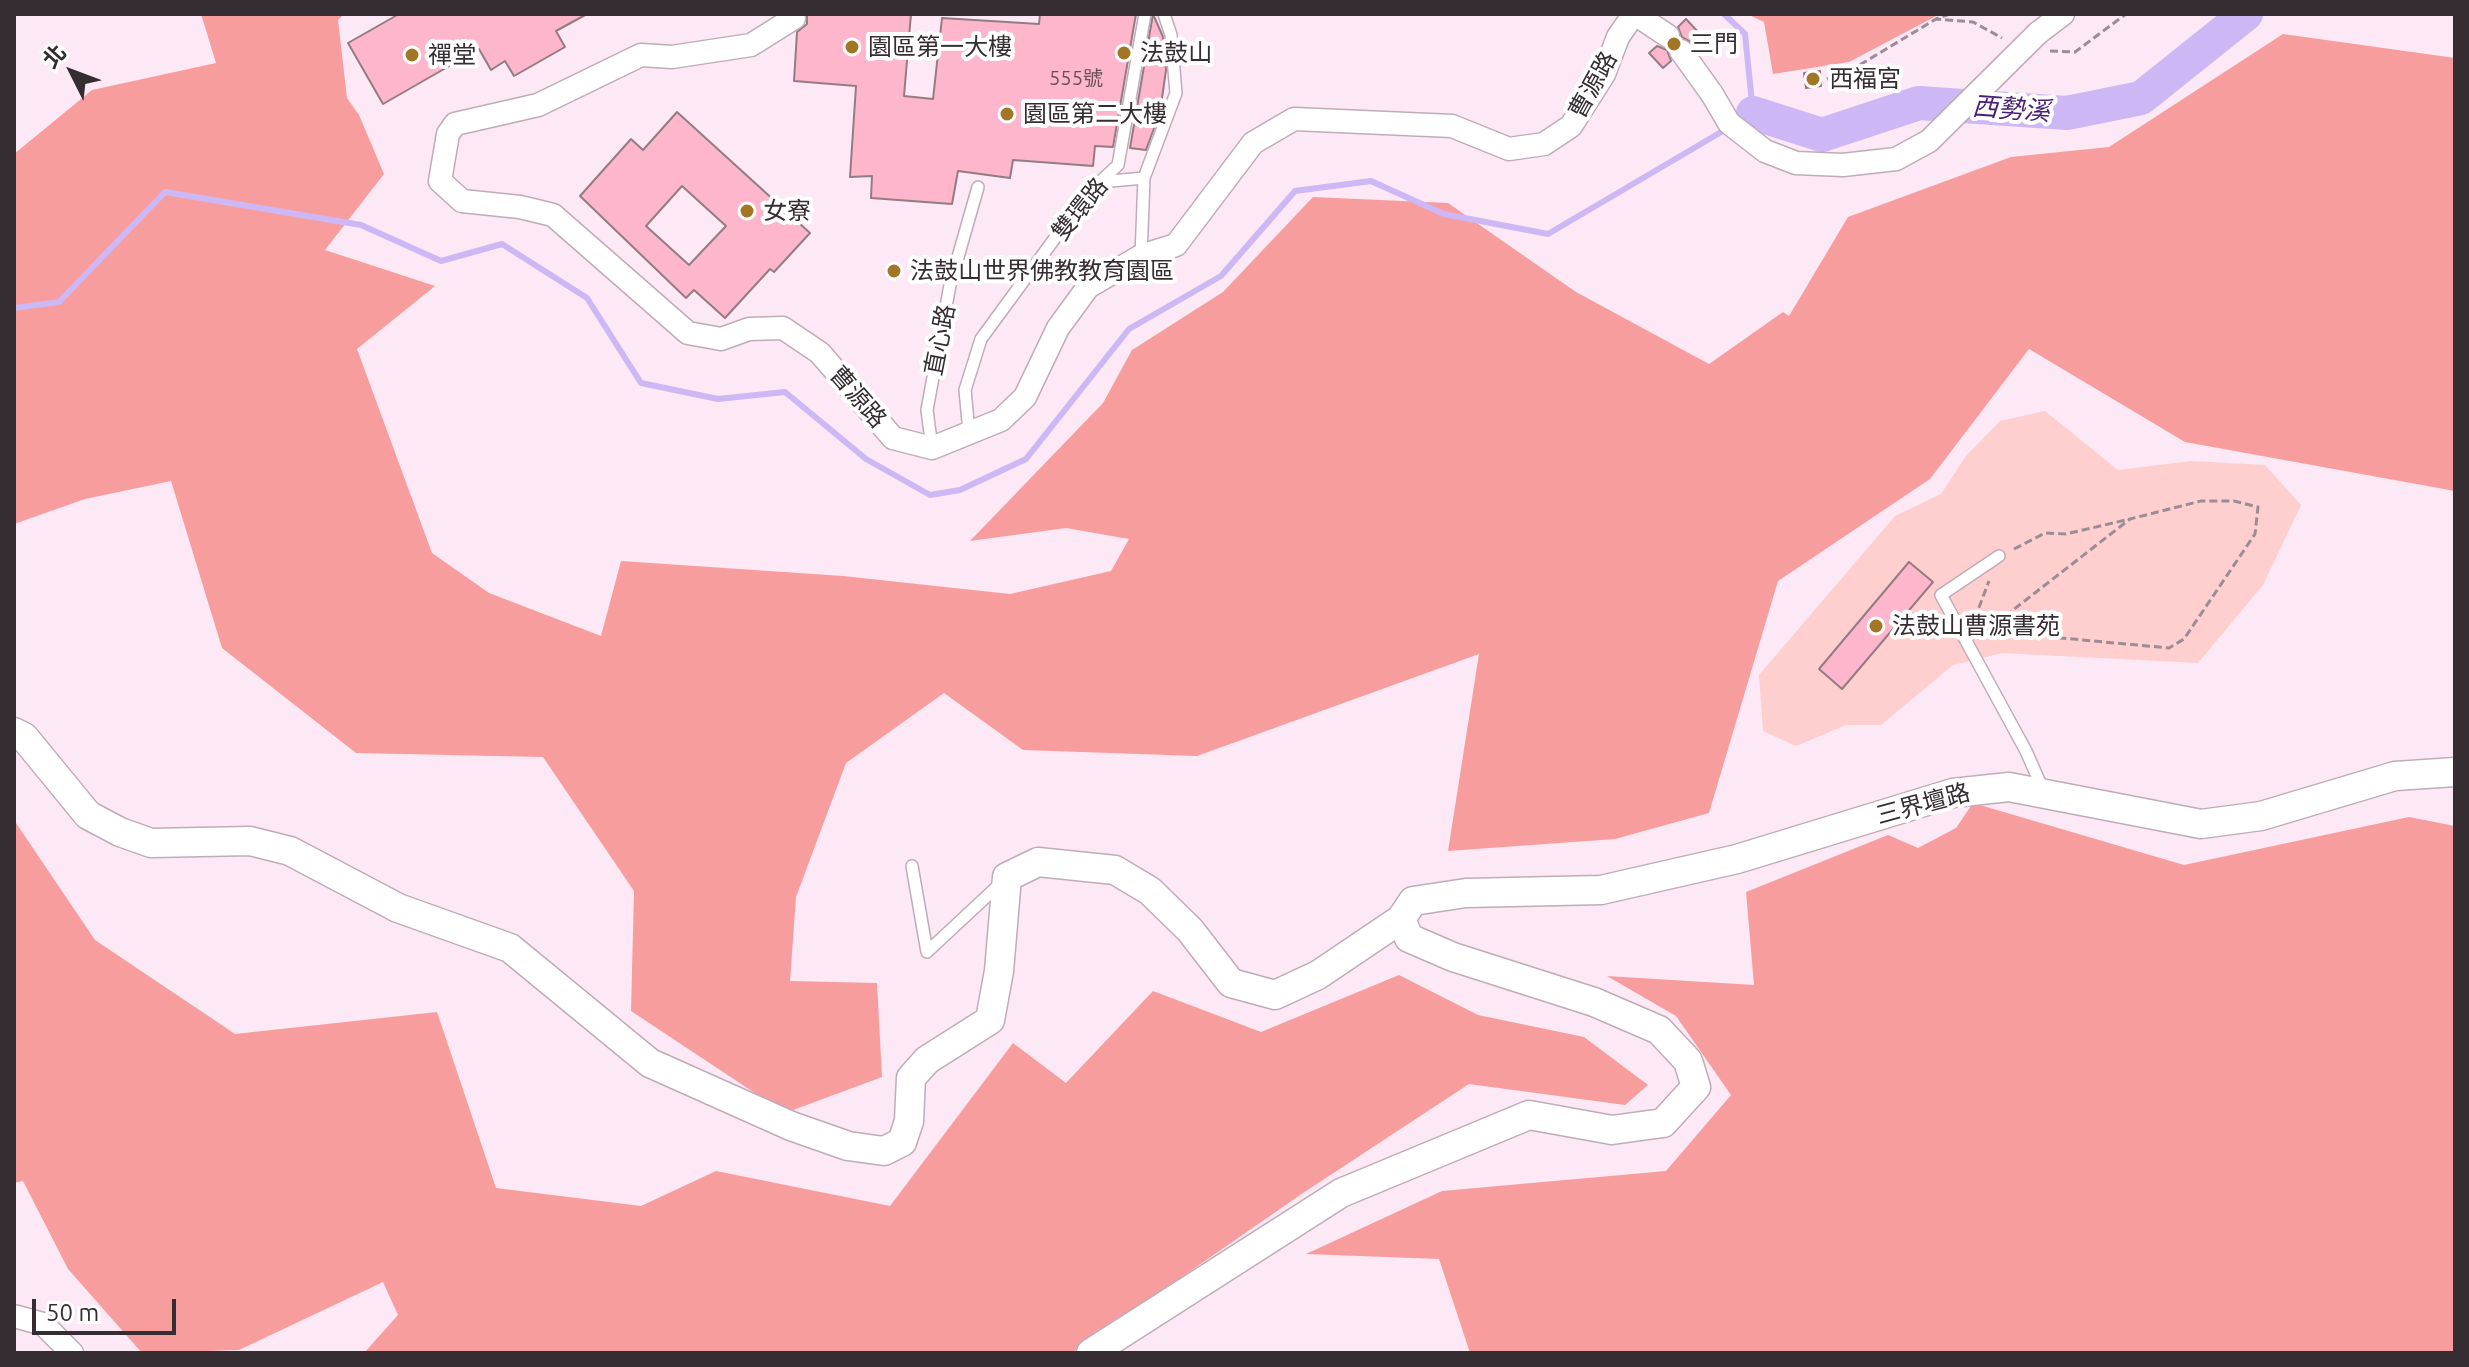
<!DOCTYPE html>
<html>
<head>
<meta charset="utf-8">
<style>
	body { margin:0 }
	#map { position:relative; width:2469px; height:1367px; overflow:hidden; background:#fde8f5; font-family:Ubuntu,"Noto Sans TC",sans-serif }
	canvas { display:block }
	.frame { position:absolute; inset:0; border:16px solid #352d32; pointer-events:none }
	.north { position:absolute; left:32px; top:32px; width:80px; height:80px; -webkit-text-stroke:6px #fff; paint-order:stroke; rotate:312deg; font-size:22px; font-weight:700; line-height:32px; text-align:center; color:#352d32 }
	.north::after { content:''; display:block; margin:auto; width:28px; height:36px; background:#352d32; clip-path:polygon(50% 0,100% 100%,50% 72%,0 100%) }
	.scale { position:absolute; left:32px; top:1299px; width:144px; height:36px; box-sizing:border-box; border:4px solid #352d32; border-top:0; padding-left:10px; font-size:24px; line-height:28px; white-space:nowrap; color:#352d32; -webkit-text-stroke:6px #fff; paint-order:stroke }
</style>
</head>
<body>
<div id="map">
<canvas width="2469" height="1367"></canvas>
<div class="frame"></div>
<div class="north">北</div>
<div class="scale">50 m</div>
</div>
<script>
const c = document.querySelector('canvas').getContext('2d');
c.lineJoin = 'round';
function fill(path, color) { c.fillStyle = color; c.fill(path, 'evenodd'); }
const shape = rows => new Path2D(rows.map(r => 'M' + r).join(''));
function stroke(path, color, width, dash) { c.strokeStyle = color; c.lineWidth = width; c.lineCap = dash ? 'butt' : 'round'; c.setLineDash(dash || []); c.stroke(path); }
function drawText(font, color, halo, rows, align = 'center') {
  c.font = font + ' Ubuntu,"Noto Sans TC",sans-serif'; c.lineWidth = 8; c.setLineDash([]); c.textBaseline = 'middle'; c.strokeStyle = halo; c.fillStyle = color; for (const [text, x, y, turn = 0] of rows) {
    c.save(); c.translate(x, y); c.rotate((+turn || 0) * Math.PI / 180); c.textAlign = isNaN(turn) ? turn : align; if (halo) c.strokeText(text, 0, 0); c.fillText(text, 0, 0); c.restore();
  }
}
fill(shape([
	[2045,411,2118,470,2191,461,2265,465,2301,505,2263,585,2198,663,2002,653,1953,665,1881,725,1846,725,1796,746,1763,731,1759,675,1895,516,1941,494,1966,456,2000,421]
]), '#fecfce');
fill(shape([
	[201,14,344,14,338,20,347,98,359,115,384,174,325,250,435,286,357,349,432,553,489,593,601,636,621,561,843,576,1010,594,1111,571,1129,539,1066,528,970,541,1103,403,1132,350,1223,292,1313,197,1448,203,1576,292,1709,364,1783,312,1789,316,1848,217,2011,157,2109,147,2283,34,2455,58,2455,491,2185,442,2029,349,1930,479,1778,581,1709,813,1615,839,1448,851,1479,654,1197,756,1023,750,944,693,846,763,796,897,790,981,877,983,882,1077,785,1113,631,1011,634,891,543,757,356,753,222,648,171,481,85,499,14,524,14,154,92,90,216,63],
	[1747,14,1940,14,1849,62,1773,74,1764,22],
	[1973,803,2184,865,2409,817,2455,826,2455,1353,1470,1353,1439,1259,1306,1254,1442,1191,1666,1171,1731,1095,1676,1016,1607,976,1754,985,1746,892,1888,835,1918,848,1956,828],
	[14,820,95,940,235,1034,437,1012,496,1188,641,1206,716,1171,890,1206,1013,1043,1066,1083,1153,991,1261,1032,1399,975,1478,1015,1584,1037,1648,1085,1625,1105,1469,1084,1303,1193,1072,1353,364,1353,398,1315,383,1282,239,1350,142,1353,68,1269,23,1181,14,1183]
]), '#f89d9e');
stroke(shape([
	[1724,14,1745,34,1753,113,1738,122],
	[14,308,59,302,165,192,361,225,441,261,502,244,587,298,641,383,718,399,785,392,866,459,930,495,960,490,1026,459,1129,329,1221,276,1295,191,1371,181,1444,214,1548,234,1728,128]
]), '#cdb7f4', 6);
stroke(shape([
	[1753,113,1822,135,1919,103,2067,113,2141,98,2246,14]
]), '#cdb7f4', 34);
const building = shape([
	[399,14,587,14,556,31,565,47,514,76,505,61,491,70,479,49,383,104,348,43,399,14],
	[807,14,911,14,904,96,933,99,942,18,1039,24,1040,14,1136,14,1113,147,1095,146,1093,166,1013,160,1010,178,958,171,952,204,871,198,872,176,850,177,856,86,794,81,797,32,807,24,807,14],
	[1153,14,1163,37,1166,70,1160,112,1146,150,1130,148,1153,14],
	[1686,19,1700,34,1691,42,1682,37,1678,27,1686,19],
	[1657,46,1667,50,1671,61,1663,68,1649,53,1657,46],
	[1820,71,1821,86,1806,88,1804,73,1820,71],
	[677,112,810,233,774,272,770,269,725,318,694,290,686,298,580,196,631,139,643,150,677,112],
	[682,186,726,226,689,265,646,226,682,186],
	[1909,562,1933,582,1842,689,1819,669,1909,562]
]);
fill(building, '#feb6cc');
stroke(building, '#937c82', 2);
const service = shape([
	[1100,182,1144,178],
	[1141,256,1144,178,1176,93,1171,35,1164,14],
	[969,432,965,390,981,339,1088,193,1118,165,1145,14],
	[932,448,927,410,950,285,978,187],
	[1999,556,1941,595,2026,751,2044,792],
	[912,866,927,952,1001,883]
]);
const minor = shape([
	[1635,14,1668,36],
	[794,18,751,45,672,57,641,55,538,105,455,124,448,134,440,181,462,201,520,207,553,215,688,333,721,339,749,329,783,328,820,353,893,438,932,448,1001,420,1025,397,1058,328,1088,287,1141,256,1176,245,1253,143,1294,119,1452,126,1509,149,1544,144,1571,126,1604,74,1618,37,1634,14],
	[2038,33,2063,14],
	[1681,51,1712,94],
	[14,1316,43,1324,72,1353]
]);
const tertiary = shape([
	[14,732,24,737,88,815,120,832,151,843,250,841,290,851,398,908,510,948,650,1063,791,1126,848,1146,884,1151,902,1142,909,1121,911,1078,927,1060,990,1020,999,971,1007,877,1038,862,1115,870,1150,891,1190,930,1231,983,1275,995,1318,975,1401,919,1413,901,1466,893,1601,890,1737,859,1953,793,2009,787,2201,824,2261,816,2395,776,2455,772],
	[1091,1353,1341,1193,1529,1115,1612,1130,1663,1123,1696,1087,1688,1061,1659,1030,1594,1002,1453,957,1409,938,1401,919]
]);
stroke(service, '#c0acb9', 14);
stroke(minor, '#c0acb9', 25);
stroke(tertiary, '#c0acb9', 31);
stroke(shape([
	[1950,14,1936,19,1973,22,2002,38],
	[2050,51,2075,52,2126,14],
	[1827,79,1848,72,1936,19],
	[2014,549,2045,533,2066,534,2130,519],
	[1986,631,2130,519,2201,501,2234,501,2258,507,2255,534,2184,639,2169,648,1986,631,1978,625,1978,610,1989,581]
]), '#9b8c95', 3, [8, 4]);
stroke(service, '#fff', 11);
stroke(minor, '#fff', 22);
stroke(tertiary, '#fff', 28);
const minorBridge = shape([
	[1712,94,1729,123,1765,151,1796,163,1843,165,1896,159,1929,141,2038,33]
]);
stroke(minorBridge, '#c0acb9', 25, []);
stroke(minorBridge, '#fff', 22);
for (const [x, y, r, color] of [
	[1674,44,8,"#a27627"],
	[852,47,8,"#a27627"],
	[1124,53,8,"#a27627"],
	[412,55,8,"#a27627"],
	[1813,79,8,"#a27627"],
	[1007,114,8,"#a27627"],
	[747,211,8,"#a27627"],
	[894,271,8,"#a27627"],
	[1876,626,8,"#a27627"]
]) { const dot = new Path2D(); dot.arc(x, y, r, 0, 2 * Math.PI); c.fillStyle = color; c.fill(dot); stroke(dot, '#fff', 3); }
drawText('20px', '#674f58', null, [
	["555號",1076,78]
]);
drawText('24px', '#352d32', '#fff', [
	["三門",1690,44],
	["園區第一大樓",868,47],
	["法鼓山",1140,53],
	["禪堂",428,55],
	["西福宮",1829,79],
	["園區第二大樓",1023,114],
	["女寮",763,211],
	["法鼓山世界佛教教育園區",910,271],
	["法鼓山曹源書苑",1892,626]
], 'left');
drawText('24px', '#352d32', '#fff', [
	["曹源路",1593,85,-61],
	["雙環路",1080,209,-51],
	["直心路",940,340,-79],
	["曹源路",858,397,49],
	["三界壇路",1923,804,-15]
]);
drawText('italic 26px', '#471f75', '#fff', [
	["西勢溪",2011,109,4]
]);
</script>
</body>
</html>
